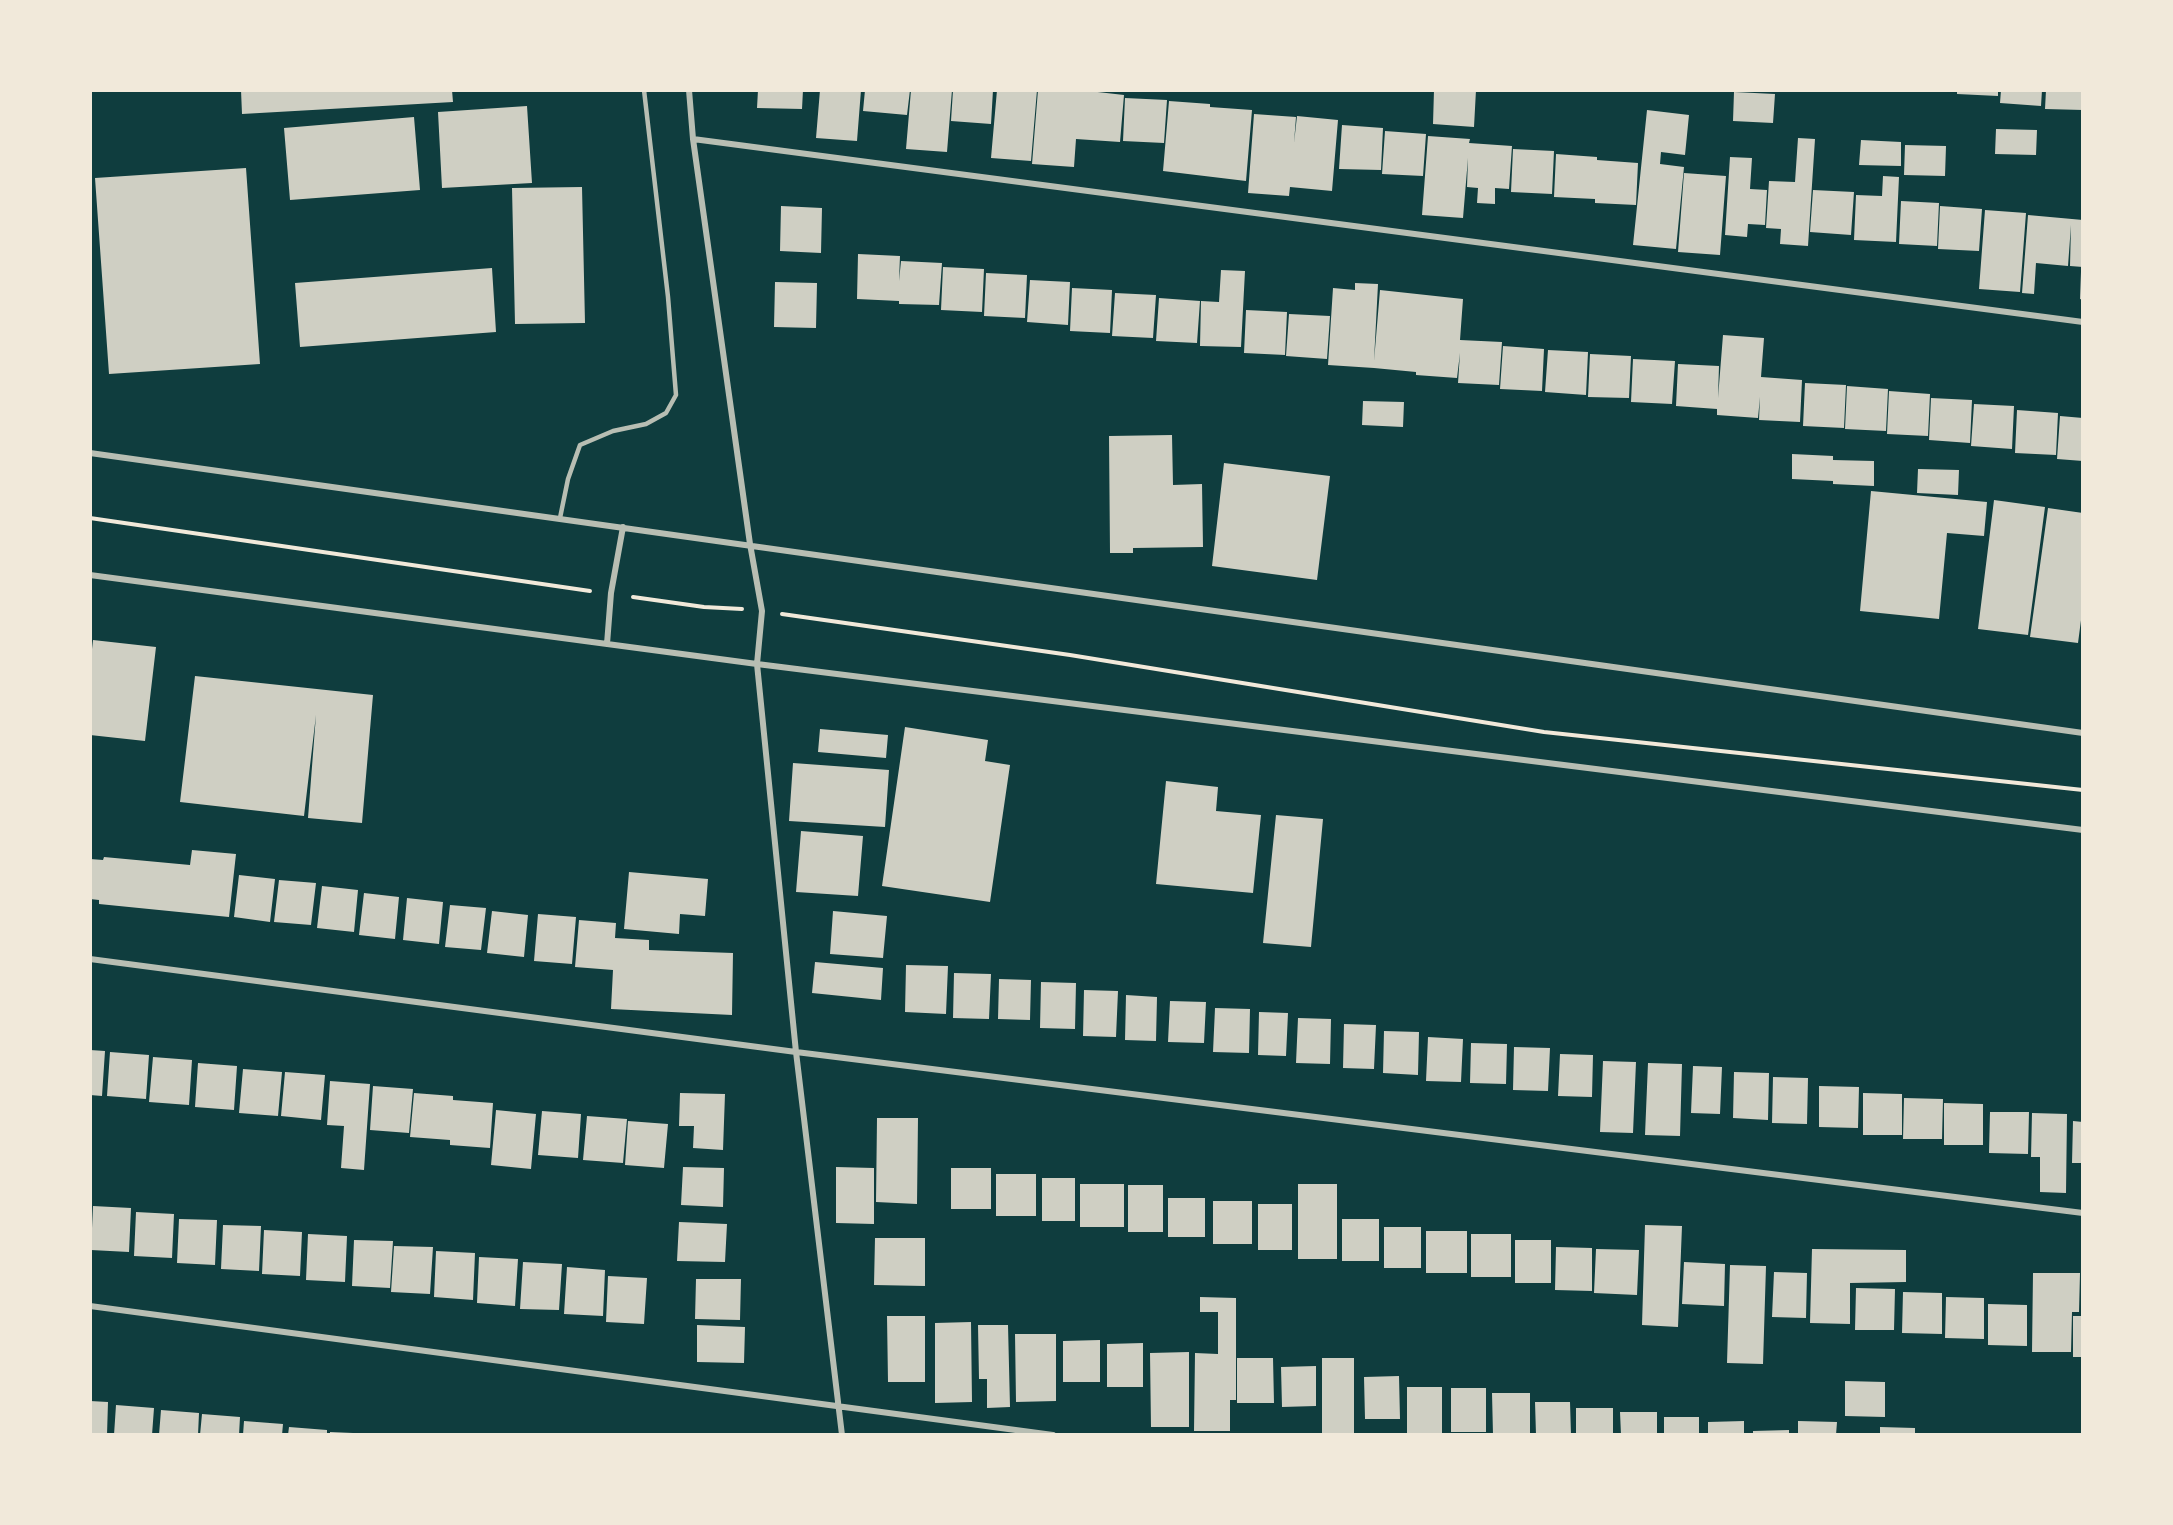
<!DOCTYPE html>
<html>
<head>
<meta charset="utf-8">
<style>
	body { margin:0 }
	#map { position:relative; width:2173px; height:1525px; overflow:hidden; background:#0f3d3e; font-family:Rubik,sans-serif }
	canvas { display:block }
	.frame { position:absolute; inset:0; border:92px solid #f1e9da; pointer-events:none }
</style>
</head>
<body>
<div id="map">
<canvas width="2173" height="1525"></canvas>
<div class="frame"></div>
</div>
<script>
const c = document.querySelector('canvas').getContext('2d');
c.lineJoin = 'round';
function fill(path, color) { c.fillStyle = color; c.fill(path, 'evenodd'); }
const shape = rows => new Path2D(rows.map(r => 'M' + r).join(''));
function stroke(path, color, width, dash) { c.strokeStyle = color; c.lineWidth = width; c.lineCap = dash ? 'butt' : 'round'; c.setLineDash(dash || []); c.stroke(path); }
fill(shape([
	[241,90,452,90,453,102,242,114],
	[758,90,803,90,802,109,757,108],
	[820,90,861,90,857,141,816,138],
	[865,90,910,90,907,115,863,111],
	[911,90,952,90,947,152,906,149],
	[953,90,993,90,991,124,951,121],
	[997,90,1037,90,1031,161,991,158],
	[1038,90,1080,90,1124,95,1120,142,1076,139,1074,167,1032,164],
	[1434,90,1476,90,1474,127,1433,124],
	[1957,90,1998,90,1998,96,1957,94],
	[2001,90,2042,90,2041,106,2000,103],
	[2046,90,2083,90,2083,110,2045,109],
	[1734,92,1775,94,1773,123,1733,121],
	[1125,98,1167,100,1164,143,1123,141],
	[1169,101,1210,104,1210,107,1252,110,1246,181,1163,171],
	[527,106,532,183,442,188,438,112],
	[1647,110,1689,115,1685,155,1661,152,1660,164,1684,167,1676,249,1633,245],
	[1254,114,1296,117,1294,143,1297,116,1338,120,1332,191,1290,187,1289,196,1248,193],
	[414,117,420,190,290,200,284,128],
	[1342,125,1383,128,1381,170,1339,169],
	[1996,129,2037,130,2036,155,1995,154],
	[1385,131,1426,134,1423,176,1382,174],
	[1428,136,1470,139,1469,143,1512,146,1509,189,1495,188,1495,204,1477,203,1478,188,1467,187,1468,158,1463,218,1422,215],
	[1798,138,1815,139,1808,246,1780,244,1781,229,1766,228,1769,181,1795,182],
	[1861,140,1901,142,1901,166,1859,165],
	[1905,145,1946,146,1945,176,1904,175],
	[1513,149,1554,151,1552,194,1511,192],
	[1556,154,1597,157,1597,160,1638,163,1636,205,1595,203,1595,199,1554,197],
	[1730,157,1752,158,1750,189,1767,190,1765,225,1748,224,1747,237,1725,235],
	[246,168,260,364,109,374,95,178],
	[1684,173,1726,176,1720,255,1678,252],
	[1883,176,1899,177,1896,242,1854,240,1856,195,1882,196],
	[582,187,585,323,515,324,512,188],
	[1813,190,1854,192,1851,235,1810,232],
	[1901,201,1939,203,1937,246,1899,244],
	[781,206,822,208,821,253,780,251],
	[1940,206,1982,209,1979,251,1938,249],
	[1985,210,2026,213,2020,292,1979,289],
	[2028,215,2083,220,2083,267,2070,266,2071,225,2068,266,2036,263,2034,294,2022,293],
	[858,254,900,256,899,281,901,261,942,263,939,305,899,304,899,301,857,299],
	[943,267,984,269,982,312,941,310],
	[492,268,496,332,300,347,295,283],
	[1221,270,1245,271,1241,347,1200,346,1201,301,1219,302],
	[2081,272,2083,272,2083,300,2080,299],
	[986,273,1027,275,1025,318,984,316],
	[1030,280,1070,282,1068,325,1027,322],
	[775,282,817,283,816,328,774,327],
	[1355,283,1378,284,1374,361,1380,290,1463,299,1460,340,1502,342,1499,385,1458,383,1460,353,1457,378,1416,375,1416,372,1374,368,1328,365,1333,288,1355,290],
	[1072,288,1112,290,1110,333,1070,331],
	[1115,293,1156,295,1153,338,1112,336],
	[1159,298,1200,301,1197,343,1156,341],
	[1246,310,1287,312,1285,355,1244,353],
	[1289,314,1330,316,1327,359,1286,356],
	[1723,335,1764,338,1761,377,1802,380,1800,422,1759,420,1760,397,1758,418,1717,415,1717,409,1676,406,1678,364,1719,366,1718,398],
	[1503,346,1544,349,1542,391,1500,389],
	[1548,350,1588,352,1586,395,1545,392],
	[1590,354,1631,356,1629,398,1588,397],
	[1633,359,1675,361,1672,404,1631,402],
	[1805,383,1846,385,1844,428,1803,426],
	[1847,386,1888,389,1886,431,1845,429],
	[1889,391,1930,394,1928,436,1887,434],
	[1931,398,1972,400,1970,443,1929,440],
	[1363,401,1404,402,1403,427,1362,425],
	[1974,404,2014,406,2012,449,1971,446],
	[2017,410,2058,413,2056,455,2015,453],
	[2060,416,2083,418,2083,461,2057,459],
	[1172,435,1173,485,1202,484,1203,547,1133,548,1133,553,1110,553,1109,436],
	[1792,454,1833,456,1833,460,1874,461,1874,486,1833,484,1833,481,1792,479],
	[1224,463,1330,476,1317,580,1212,566],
	[1918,469,1959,470,1958,495,1917,493],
	[1871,491,1987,502,1984,536,1947,533,1939,619,1860,611],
	[1994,500,2045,507,2028,635,1978,629],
	[2048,508,2083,513,2083,605,2078,643,2030,637],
	[93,640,156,647,145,741,90,735,90,667],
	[195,676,373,695,362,823,308,818,316,715,304,816,180,802],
	[905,727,988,740,985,761,1010,765,990,902,882,886],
	[820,729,888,735,886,758,818,752],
	[793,763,889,770,885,827,789,821],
	[1166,781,1218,787,1216,811,1261,815,1253,893,1156,884],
	[1276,815,1323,819,1311,947,1263,943],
	[801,831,863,836,858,896,796,892],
	[192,850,236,854,229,917,99,904,99,900,90,899,90,859,103,860,104,857,190,865],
	[629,872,708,879,705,916,680,914,679,934,624,929],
	[239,875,275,879,270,922,234,917],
	[279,880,316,883,311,925,274,922],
	[322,886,358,890,354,932,317,928],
	[364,893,399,897,395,939,359,935],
	[407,898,443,902,439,944,403,940],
	[450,905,486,908,481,950,445,947],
	[492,911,528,915,524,957,487,953],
	[833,911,887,916,883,958,830,954],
	[538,914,576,917,572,964,534,961],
	[579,920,616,923,615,938,649,940,649,950,733,953,732,1015,611,1009,613,970,575,967],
	[815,962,883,968,881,1000,812,993],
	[906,965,948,966,946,1014,905,1012],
	[954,973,991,974,989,1019,953,1018],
	[999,979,1031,980,1030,1020,998,1019],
	[1041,982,1076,983,1075,1029,1040,1028],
	[1084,990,1118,991,1116,1037,1083,1036],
	[1126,995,1157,997,1156,1041,1125,1040],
	[1170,1001,1206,1002,1204,1043,1168,1042],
	[1215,1008,1250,1009,1249,1053,1213,1052],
	[1259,1012,1288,1013,1286,1056,1258,1055],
	[1298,1018,1331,1019,1330,1064,1296,1063],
	[1344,1024,1376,1025,1374,1069,1343,1068],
	[1384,1031,1419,1032,1418,1075,1383,1073],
	[1428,1037,1463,1039,1461,1082,1426,1081],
	[1471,1043,1507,1044,1506,1084,1470,1083],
	[1514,1047,1550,1048,1548,1091,1513,1090],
	[90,1050,105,1051,102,1096,90,1095],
	[110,1052,149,1055,146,1099,107,1096],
	[1560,1054,1593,1055,1592,1097,1558,1096],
	[153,1057,192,1060,189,1105,149,1102],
	[1603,1061,1636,1062,1633,1133,1600,1132],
	[198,1063,237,1066,234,1110,195,1107],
	[1648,1063,1682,1064,1680,1136,1645,1135],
	[1693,1066,1722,1067,1720,1114,1691,1113],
	[243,1069,282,1072,278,1116,239,1113],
	[285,1072,325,1075,321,1120,281,1116],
	[1734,1072,1769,1073,1768,1120,1733,1118],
	[1773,1077,1808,1078,1807,1124,1772,1123],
	[330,1081,370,1084,364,1170,341,1168,344,1126,327,1125],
	[373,1086,413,1089,409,1133,370,1130],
	[1819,1086,1859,1087,1858,1128,1819,1127],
	[414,1093,453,1096,453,1100,493,1103,490,1148,450,1145,450,1140,410,1137],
	[680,1093,725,1094,723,1150,693,1148,694,1126,679,1126],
	[1863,1093,1902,1094,1902,1135,1863,1135],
	[1904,1098,1943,1099,1942,1139,1903,1139],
	[1944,1103,1983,1104,1983,1145,1944,1145],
	[496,1110,536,1114,531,1169,491,1165],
	[542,1111,581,1114,578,1158,538,1155],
	[1990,1112,2029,1112,2028,1154,1989,1153],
	[2032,1113,2067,1114,2066,1193,2040,1192,2040,1157,2031,1157],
	[587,1116,627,1119,623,1163,583,1160],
	[877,1118,918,1118,917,1204,876,1202],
	[628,1121,668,1124,664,1168,625,1165],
	[2073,1121,2083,1122,2083,1163,2072,1163],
	[683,1167,724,1168,723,1207,681,1205],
	[836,1167,874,1168,874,1224,836,1223],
	[951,1168,991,1168,991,1209,951,1209],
	[996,1174,1036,1174,1036,1216,996,1216],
	[1042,1178,1075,1178,1075,1221,1042,1221],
	[1080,1184,1124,1184,1124,1227,1080,1227],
	[1298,1184,1337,1184,1337,1259,1298,1259],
	[1128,1185,1163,1185,1163,1232,1128,1232],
	[1168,1198,1205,1198,1205,1237,1168,1237],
	[1213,1201,1252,1201,1252,1244,1213,1244],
	[1258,1204,1292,1204,1292,1250,1258,1250],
	[93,1206,131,1208,129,1252,91,1250],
	[136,1212,174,1214,172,1258,134,1256],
	[179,1219,217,1220,215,1265,177,1263],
	[1342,1219,1379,1219,1379,1261,1342,1261],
	[679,1222,727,1224,725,1262,677,1261],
	[223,1225,261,1226,259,1271,221,1269],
	[1645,1225,1682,1226,1678,1327,1642,1325],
	[1384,1227,1421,1227,1421,1268,1384,1268],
	[264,1230,302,1232,300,1276,262,1274],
	[1426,1231,1467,1231,1467,1273,1426,1273],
	[308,1234,347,1236,345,1282,306,1280],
	[1471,1234,1511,1234,1511,1277,1471,1277],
	[875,1238,925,1238,925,1286,874,1285],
	[354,1240,393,1241,390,1288,352,1286],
	[1515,1240,1551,1240,1551,1283,1515,1283],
	[394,1246,433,1247,430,1294,391,1292],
	[1556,1247,1592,1248,1592,1291,1555,1290],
	[1596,1249,1639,1250,1637,1295,1594,1293],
	[1812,1249,1906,1250,1906,1282,1850,1283,1850,1324,1810,1323],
	[436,1251,475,1253,473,1300,434,1297],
	[479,1257,518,1259,515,1306,477,1303],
	[523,1262,562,1264,559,1310,520,1309],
	[1684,1262,1725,1264,1724,1306,1682,1304],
	[1730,1265,1766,1266,1763,1364,1727,1363],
	[567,1267,605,1270,603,1316,564,1314],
	[1774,1272,1807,1273,1806,1318,1772,1317],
	[2033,1273,2080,1273,2079,1312,2072,1312,2071,1352,2032,1352],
	[608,1276,647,1278,644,1324,606,1322],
	[696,1279,741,1279,740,1320,695,1319],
	[1856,1288,1895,1289,1894,1330,1855,1330],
	[1903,1292,1942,1293,1942,1334,1902,1333],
	[1200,1297,1236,1298,1236,1400,1230,1400,1230,1431,1194,1431,1195,1353,1218,1354,1218,1312,1200,1312],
	[1946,1297,1984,1298,1984,1339,1945,1338],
	[1988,1304,2027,1305,2027,1346,1988,1345],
	[887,1316,925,1316,925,1382,888,1382],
	[2073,1316,2083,1316,2083,1357,2073,1357],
	[971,1322,972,1402,935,1403,935,1323],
	[697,1325,745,1327,744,1363,697,1362],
	[978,1325,1008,1325,1010,1407,987,1408,987,1379,979,1379],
	[1015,1334,1056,1334,1056,1401,1016,1402],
	[1100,1340,1100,1382,1063,1382,1063,1341],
	[1143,1343,1143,1387,1107,1387,1107,1344],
	[1189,1352,1189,1427,1151,1427,1150,1353],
	[1237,1358,1273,1358,1274,1403,1237,1403],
	[1322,1358,1354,1358,1354,1433,1322,1433],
	[1316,1366,1316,1406,1282,1407,1281,1367],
	[1399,1376,1400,1419,1365,1419,1364,1377],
	[1845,1381,1885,1382,1885,1417,1845,1416],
	[1407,1387,1442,1387,1442,1435,1407,1435],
	[1451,1388,1486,1388,1486,1432,1451,1432],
	[1492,1393,1530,1393,1530,1435,1493,1435],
	[90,1401,108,1402,107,1435,90,1435],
	[1535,1402,1570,1402,1571,1435,1536,1435],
	[116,1405,154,1408,152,1435,114,1435],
	[1576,1408,1613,1408,1613,1435,1576,1435],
	[161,1410,199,1413,198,1435,159,1435],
	[1620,1412,1657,1412,1657,1435,1621,1435],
	[202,1414,240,1417,239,1435,200,1435],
	[1664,1417,1699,1417,1699,1435,1664,1435],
	[244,1421,283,1424,282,1435,243,1435],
	[1744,1421,1744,1435,1708,1435,1708,1422],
	[1798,1421,1837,1422,1836,1435,1798,1435],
	[289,1427,327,1430,327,1435,288,1435],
	[1880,1427,1915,1428,1915,1435,1880,1435],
	[1789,1430,1789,1435,1753,1435,1753,1431],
	[330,1432,353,1433,353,1435,330,1435]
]), '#cfcfc3');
stroke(shape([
	[90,518,590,591],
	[633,597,704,607,742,609],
	[782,614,1070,655,1544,732,2083,790]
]), '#f1e9da', 4);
stroke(shape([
	[560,518,568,479,580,445,613,431,646,424,666,413,676,395,668,297,644,90]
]), '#b8beb3', 4.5);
stroke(shape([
	[689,90,693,139,750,544,762,611,757,664,796,1052,842,1435],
	[693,139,2083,322],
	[90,453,2083,733],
	[90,575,757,664,2083,830],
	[607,644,611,593,623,527],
	[90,959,796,1052,2083,1213],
	[90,1306,1053,1435]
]), '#b8beb3', 6);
</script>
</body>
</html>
